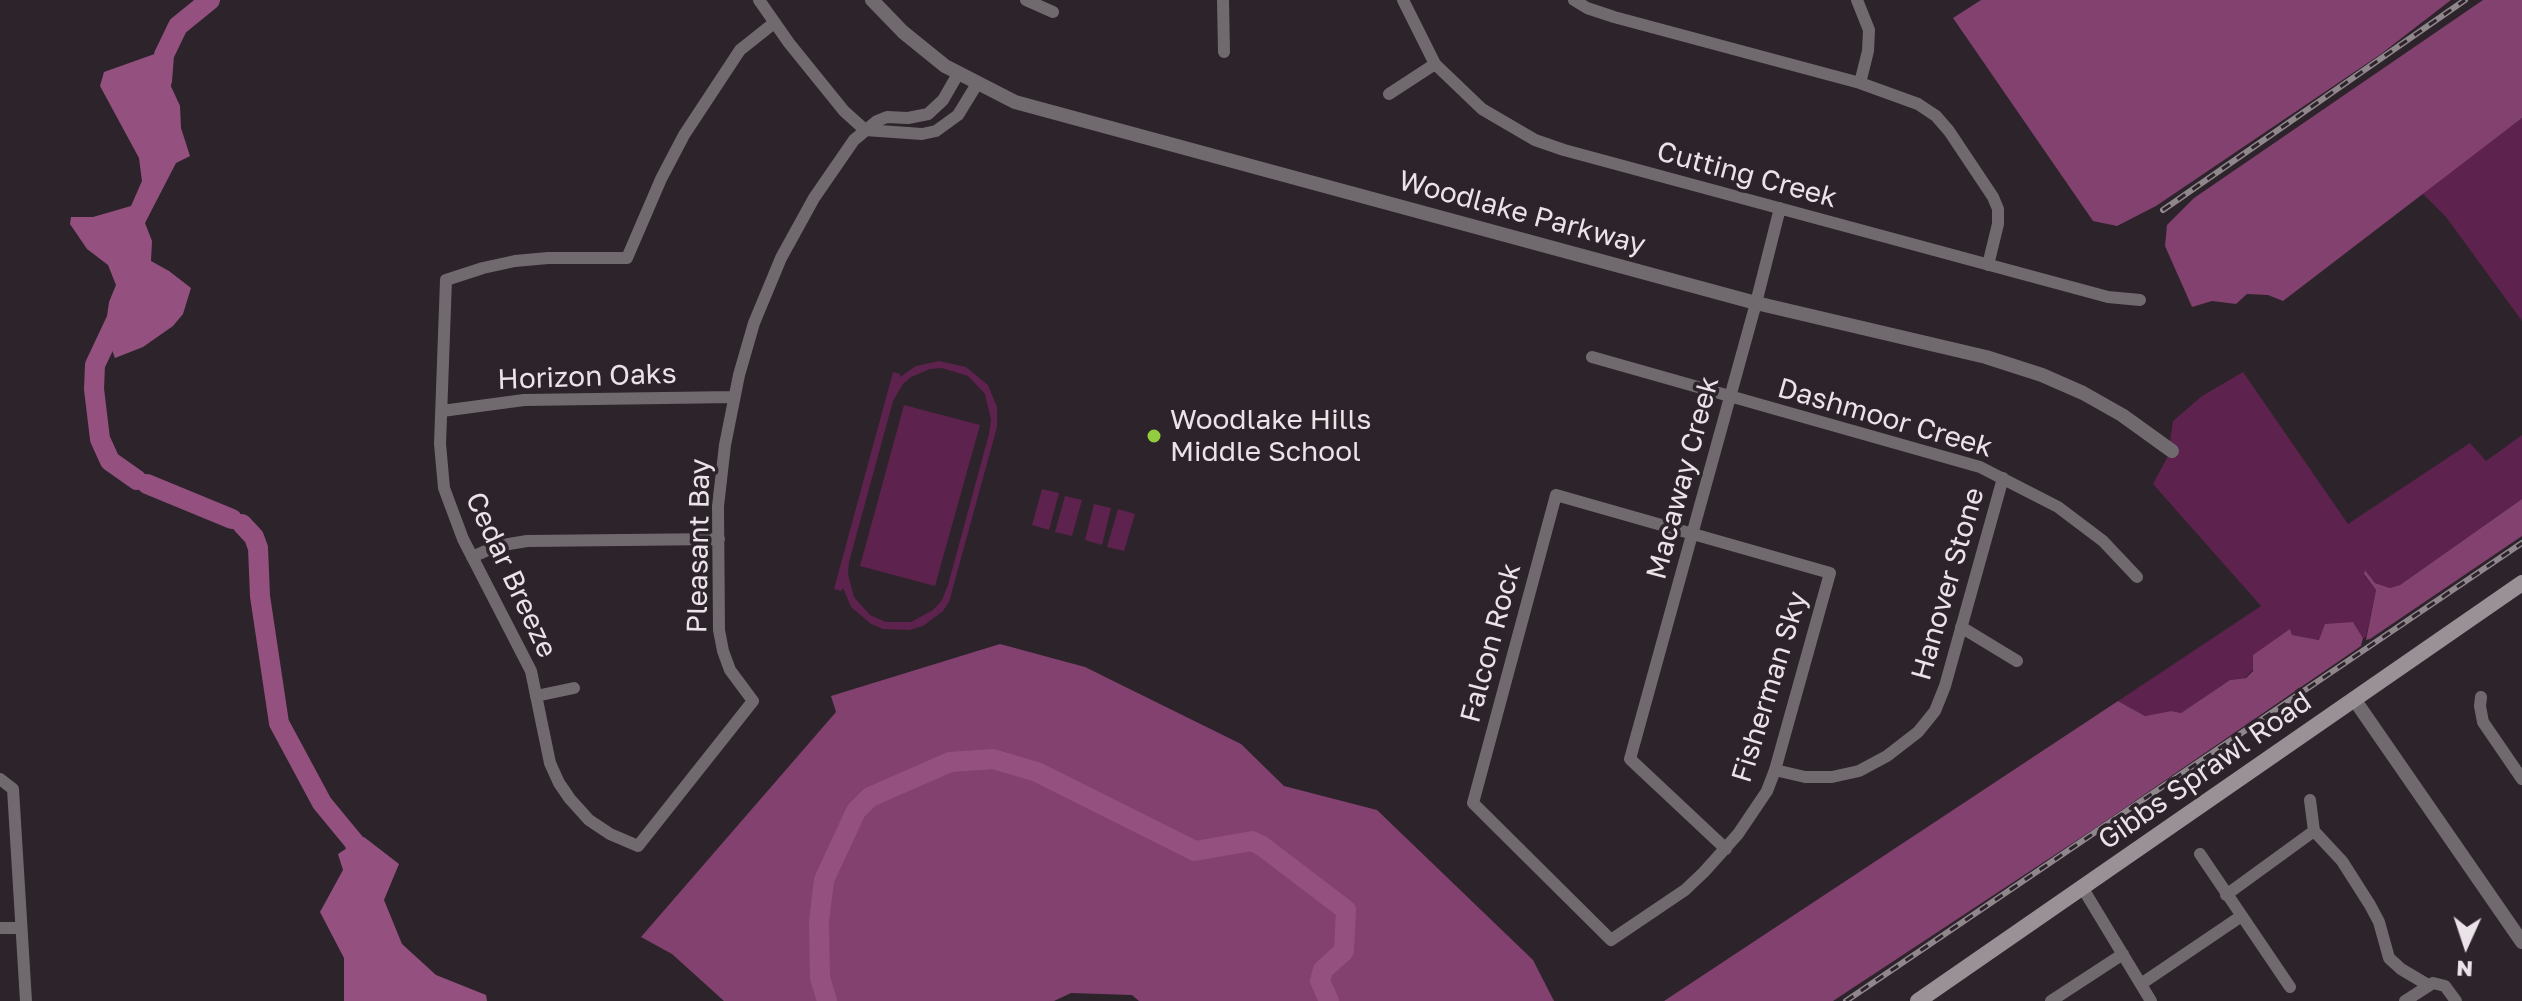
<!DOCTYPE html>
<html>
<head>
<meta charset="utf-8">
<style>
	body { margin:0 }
	#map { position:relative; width:2522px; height:1001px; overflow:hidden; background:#2d232a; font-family:"Golos Text",sans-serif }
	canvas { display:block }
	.north { position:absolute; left:2426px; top:905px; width:80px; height:80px; -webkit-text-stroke:6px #2d232a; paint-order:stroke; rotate:183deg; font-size:22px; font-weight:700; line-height:32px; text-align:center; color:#eae3e8 }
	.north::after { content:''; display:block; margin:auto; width:28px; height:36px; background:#eae3e8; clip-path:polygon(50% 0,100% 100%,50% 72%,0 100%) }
</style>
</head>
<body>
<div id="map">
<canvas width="2522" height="1001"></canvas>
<div class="north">N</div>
</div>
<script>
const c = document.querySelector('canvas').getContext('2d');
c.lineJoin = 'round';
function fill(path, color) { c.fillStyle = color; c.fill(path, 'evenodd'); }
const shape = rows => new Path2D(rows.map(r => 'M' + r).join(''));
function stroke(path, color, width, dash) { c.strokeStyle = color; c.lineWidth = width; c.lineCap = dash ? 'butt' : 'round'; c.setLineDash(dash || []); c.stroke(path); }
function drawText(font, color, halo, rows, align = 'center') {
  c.font = font + ' "Golos Text",sans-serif'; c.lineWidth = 7; c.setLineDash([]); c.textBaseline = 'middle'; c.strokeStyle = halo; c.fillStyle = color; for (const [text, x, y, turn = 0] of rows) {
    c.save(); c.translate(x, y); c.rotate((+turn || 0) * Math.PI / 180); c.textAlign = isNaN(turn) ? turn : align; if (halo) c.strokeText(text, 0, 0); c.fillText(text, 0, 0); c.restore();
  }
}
fill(shape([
	[2522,118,2522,321,2446,217,2422,193],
	[939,361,966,367,988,385,997,407,997,427,949,602,943,611,923,626,909,630,883,629,871,624,851,607,843,588,841,591,834,589,893,372,900,374,900,377,916,366],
	[942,368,968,376,985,394,991,420,989,434,948,585,942,600,933,610,911,622,886,622,870,615,854,597,848,574,849,562,893,401,903,384,911,377,930,369],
	[2243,372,2348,524,2470,443,2486,461,2522,435,2522,499,2400,585,2390,588,2375,583,2366,571,2364,575,2376,590,2366,637,2363,638,2353,622,2319,640,2292,635,2290,630,2245,678,2230,680,2181,713,2171,711,2145,716,2118,701,2261,606,2153,484,2168,456,2173,421,2202,396],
	[904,405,980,425,935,586,860,566],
	[1042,489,1059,493,1049,530,1032,525],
	[1065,496,1082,500,1072,536,1055,532],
	[1094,504,1111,508,1102,545,1085,540],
	[1118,509,1135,514,1124,551,1107,547]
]), '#5d224d');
fill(shape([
	[1981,0,2451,0,2381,54,2156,206,2117,226,2093,221,1953,18],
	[2483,0,2522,0,2522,118,2283,301,2268,295,2247,294,2236,304,2212,301,2192,307,2165,246,2167,225,2194,198],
	[2522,499,2522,536,2370,639,2366,640,2376,590,2364,574,2365,570,2375,583,2390,588,2400,585],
	[2353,622,2363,638,2361,646,2097,827,1833,1001,1664,1001,2118,701,2145,716,2171,711,2181,713,2230,680,2246,678,2253,671,2253,655,2290,629,2292,635,2319,640,2325,624],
	[1000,644,1085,667,1241,744,1284,786,1377,810,1533,960,1554,1001,1139,1001,1132,995,1071,993,1054,1001,724,1001,672,954,641,937,836,712,831,696]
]), '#82416f');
fill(shape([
	[163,51,169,82,180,106,181,128,190,156,176,163,145,223,152,241,151,261,169,271,191,288,183,314,173,326,143,347,115,358,105,331,109,302,116,285,108,265,87,249,70,224,71,217,93,217,131,206,142,181,139,158,100,86,104,72],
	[364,837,399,864,384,900,402,944,436,975,486,995,487,1001,344,1001,344,958,320,912,343,870,338,854]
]), '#945180');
stroke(shape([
	[162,81,164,55,178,26,210,0],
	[119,314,95,365,94,389,100,439,110,461,137,480],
	[147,484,232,519],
	[242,524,254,537,258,548,260,596,279,723,322,803,355,843,358,868],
	[827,1001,820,978,819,922,824,880,856,811,870,797,950,762,993,759,1037,772,1195,851,1252,841,1262,846,1346,910,1344,951,1323,970,1320,981,1329,1001]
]), '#945180', 20);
stroke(shape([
	[759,0,789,43,844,111,865,130],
	[1026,0,1053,12],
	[1223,0,1224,52],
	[1403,0,1435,64,1482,109,1535,140,1564,150,2108,297,2140,300],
	[1574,0,1587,8,1614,17,1860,83,1918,104,1936,116,1949,131,1993,197,1998,209,1998,224,1988,265],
	[1857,0,1869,30,1868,51,1860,83],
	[774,23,740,50,684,135,661,179,627,258,548,258,515,261,483,268,446,280,440,444,444,488,463,539,531,671,550,763,559,783,570,799,589,820,610,834,638,846,753,701,730,670,723,651,719,630,718,506,725,445,739,375,754,323,781,258,814,198,854,140,877,121,887,117,908,118,928,114,943,100,958,74],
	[1389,94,1435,64],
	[865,130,922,134,936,131,958,115,977,84],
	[1592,357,1980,467,2058,507,2103,541,2137,577],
	[442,411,524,400,734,397],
	[1556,495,1830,573,1775,770,1767,791,1738,834,1704,872,1685,890,1611,940,1473,803,1556,495],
	[472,557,497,546,527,541,719,539],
	[1961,627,2017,661],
	[536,696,574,688],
	[2481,697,2480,706,2483,722,2522,779],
	[1775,770,1805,777,1832,777,1859,771,1887,756,1918,732,1935,711,1945,686,2003,478],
	[0,779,13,789,26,1001],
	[2314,831,2342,861,2370,905,2379,922,2389,958,2401,969,2428,985],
	[1726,849,1630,759,1756,303,1780,208],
	[2200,854,2290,987],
	[2082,887,2151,1001],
	[2226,895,2314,831,2310,800],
	[0,928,21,928],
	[2141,984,2240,917],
	[2051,1001,2123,954],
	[2405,1001,2433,983,2445,986,2456,1001]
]), '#706a6e', 12);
stroke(shape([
	[872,0,903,32,945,66,1015,102,1756,303,1986,357,2042,375,2083,393,2122,415,2172,451],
	[2354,699,2522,942]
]), '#706a6e', 14);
stroke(shape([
	[1918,1001,2522,583]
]), '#9a9197', 16);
const rail = shape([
	[2163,210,2465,0],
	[1846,1001,2522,543]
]);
stroke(rail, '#90878d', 6);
stroke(rail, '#2d232a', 3, [9]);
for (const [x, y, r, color] of [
	[1154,436,8,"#92cd3f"]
]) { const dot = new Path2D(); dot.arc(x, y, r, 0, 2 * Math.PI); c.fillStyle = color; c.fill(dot); stroke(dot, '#2d232a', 3); }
drawText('28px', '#eae3e8', '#2d232a', [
	["Cutting Creek",1747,175,15],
	["Woodlake Parkway",1522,213,15],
	["Horizon Oaks",587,377,-2],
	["Dashmoor Creek",1885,418,16],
	["Macaway Creek",1683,478,-75],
	["Pleasant Bay",699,546,-89],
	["Cedar Breeze",511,575,65],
	["Hanover Stone",1948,584,-74],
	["Falcon Rock",1491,643,-75],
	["Fisherman Sky",1770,687,-73],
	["Gibbs Sprawl Road",2205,771,-35]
]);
drawText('28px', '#eae3e8', '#2d232a', [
	["Woodlake Hills",1170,420],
	["Middle School",1170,452]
], 'left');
</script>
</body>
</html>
